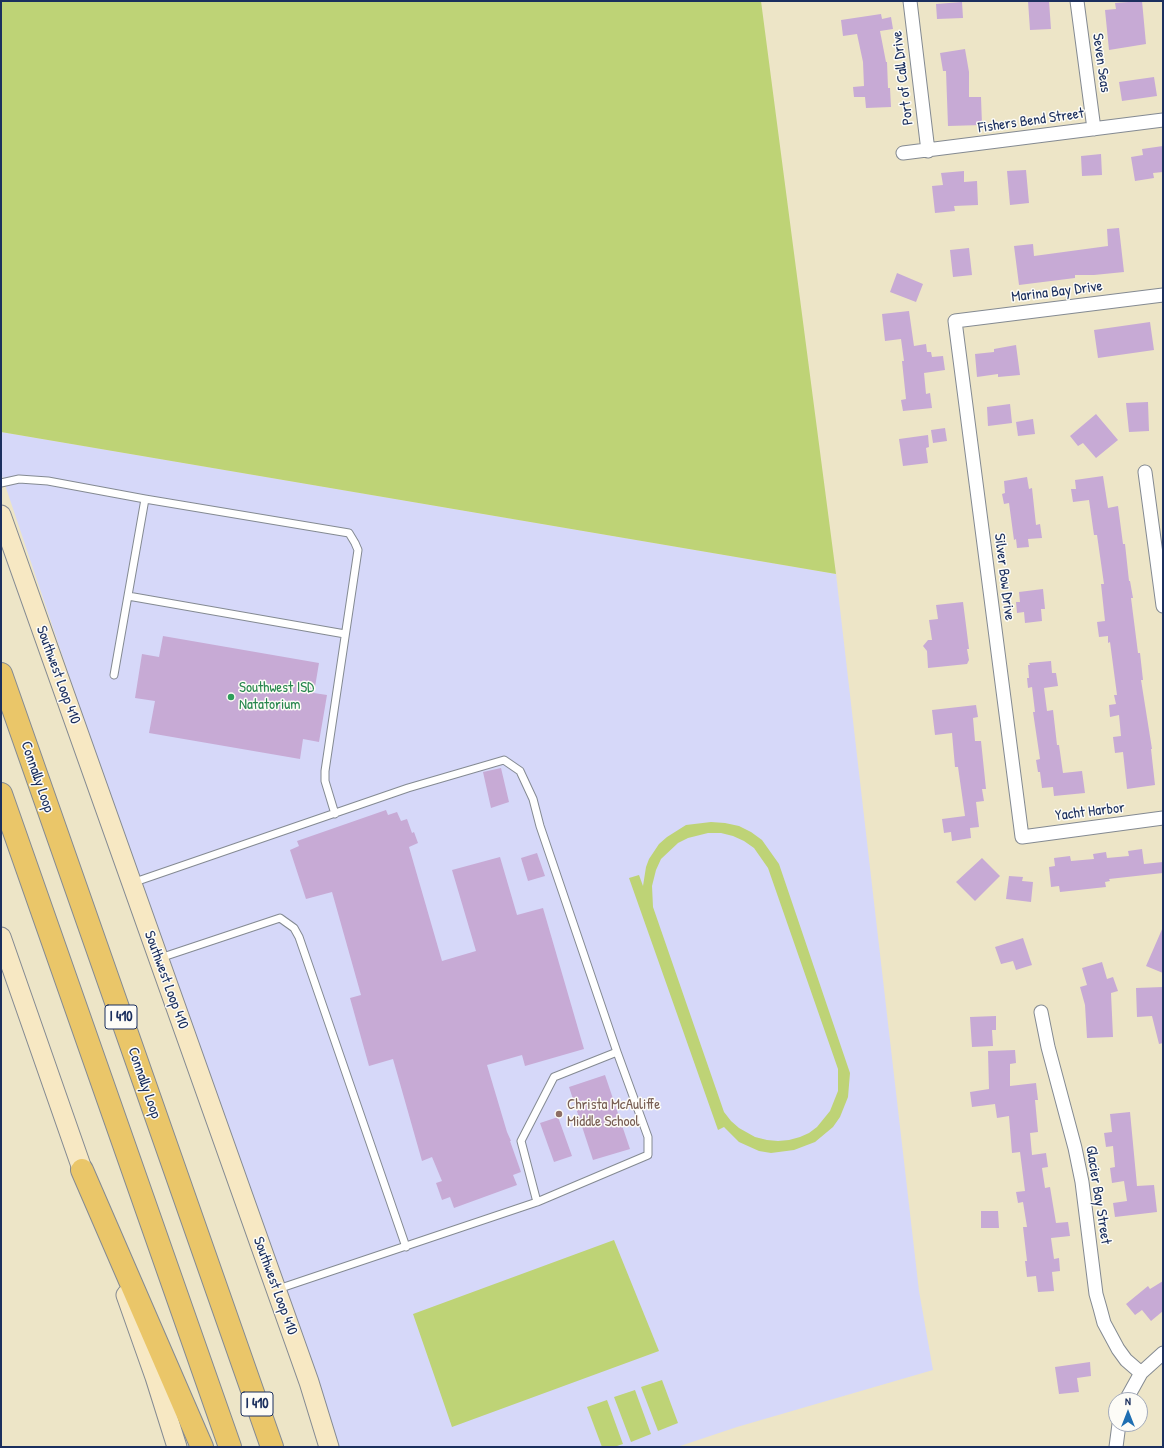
<!DOCTYPE html>
<html>
<head>
<meta charset="utf-8">
<style>
	body { margin:0 }
	#map { position:relative; width:1164px; height:1448px; overflow:hidden; background:#ede5c7; font-family:"Patrick Hand",sans-serif }
	canvas { display:block }
	.frame { position:absolute; inset:0; border:2px solid #1b2f5e; pointer-events:none }
	.north { position:absolute; left:1108px; top:1392px; width:40px; height:40px; box-sizing:border-box; background:#fdfcf7; border:1px solid #a3aaba; border-radius:50%; rotate:0deg; font-size:11px; font-weight:700; line-height:16px; text-align:center; color:#1b2f5e }
	.north::after { content:''; display:block; margin:auto; width:14px; height:18px; background:#1f6fb2; clip-path:polygon(50% 0,100% 100%,50% 72%,0 100%) }
</style>
</head>
<body>
<div id="map">
<canvas width="1164" height="1448"></canvas>
<div class="frame"></div>
<div class="north">N</div>
</div>
<script>
const c = document.querySelector('canvas').getContext('2d');
c.lineJoin = 'round';
function fill(path, color) { c.fillStyle = color; c.fill(path, 'evenodd'); }
const shape = rows => new Path2D(rows.map(r => 'M' + r).join(''));
function stroke(path, color, width, dash) { c.strokeStyle = color; c.lineWidth = width; c.lineCap = dash ? 'butt' : 'round'; c.setLineDash(dash || []); c.stroke(path); }
function drawText(font, color, halo, rows, align = 'center') {
  c.font = font + ' "Patrick Hand",sans-serif'; c.lineWidth = 3; c.setLineDash([]); c.textBaseline = 'middle'; c.strokeStyle = halo; c.fillStyle = color; for (const [text, x, y, turn = 0] of rows) {
    c.save(); c.translate(x, y); c.rotate((+turn || 0) * Math.PI / 180); c.textAlign = isNaN(turn) ? turn : align; if (halo) c.strokeText(text, 0, 0); c.fillText(text, 0, 0); c.restore();
  }
}
fill(shape([
	[1,432,836,574,919,1291,933,1370,737,1427,677,1447,337,1447,157,937,1,473]
]), '#d6d8f9');
fill(shape([
	[1,1,761,1,836,574,1,432],
	[711,822,725,823,739,826,751,832,762,840,779,864,850,1073,848,1097,840,1117,833,1127,815,1142,794,1150,771,1153,759,1151,739,1142,724,1127,718,1130,629,878,639,875,643,886,646,867,649,859,659,844,667,837,686,825],
	[708,833,721,833,733,836,744,841,754,848,768,868,838,1069,838,1091,830,1111,817,1127,809,1133,800,1137,789,1140,778,1141,767,1140,755,1137,739,1128,731,1121,724,1112,653,907,652,886,656,870,661,859,678,843,688,838],
	[614,1240,659,1351,452,1427,413,1314],
	[662,1380,678,1423,658,1431,641,1387],
	[635,1390,651,1434,631,1442,614,1397],
	[607,1400,623,1444,614,1447,602,1447,587,1407]
]), '#bed376');
fill(shape([
	[1028,1,1049,1,1051,29,1030,30],
	[1142,1,1146,44,1109,50,1105,10,1116,9,1115,3],
	[962,2,963,18,937,19,936,4],
	[881,14,882,19,891,17,893,29,880,31,886,62,887,62,888,88,890,88,891,107,866,108,865,97,854,97,853,87,864,86,863,62,857,34,843,36,841,20],
	[965,49,969,72,969,97,981,97,982,125,948,126,946,71,943,71,940,53],
	[1154,77,1157,96,1122,101,1119,82],
	[1163,146,1163,172,1153,173,1154,178,1135,181,1131,157,1143,155,1142,149],
	[1101,154,1102,175,1082,176,1081,156],
	[1026,170,1029,203,1010,205,1007,171],
	[964,171,964,182,977,181,978,205,954,206,955,211,935,213,932,186,943,185,941,173],
	[1119,228,1124,272,1094,275,1075,275,1075,278,1019,285,1014,246,1033,244,1034,256,1108,246,1107,229],
	[969,248,972,275,953,277,950,250],
	[897,273,923,284,916,302,890,292],
	[909,311,914,346,926,344,927,352,931,352,932,357,943,356,945,370,924,373,926,394,930,393,932,408,903,411,901,400,906,399,902,361,904,361,901,339,885,341,882,314],
	[1150,322,1154,350,1098,358,1094,330],
	[1016,345,1020,375,998,377,998,374,977,377,975,354,994,352,994,349],
	[1148,402,1149,431,1129,432,1126,403],
	[1010,404,1012,423,988,426,987,407],
	[1096,414,1118,440,1096,458,1083,443,1078,446,1070,436],
	[1033,419,1035,434,1018,436,1016,422],
	[945,428,947,441,933,443,931,430],
	[928,435,929,447,926,448,928,463,903,466,899,439],
	[1103,476,1108,508,1118,506,1123,544,1125,544,1129,581,1130,581,1133,598,1131,598,1138,653,1140,653,1143,680,1141,680,1152,749,1151,749,1155,785,1127,789,1123,752,1115,753,1113,737,1121,736,1119,715,1110,717,1109,705,1116,704,1114,695,1117,695,1110,642,1108,643,1108,636,1099,637,1097,622,1105,621,1101,584,1104,584,1097,535,1094,535,1089,500,1073,502,1071,489,1076,489,1075,480],
	[1027,477,1029,489,1032,488,1036,525,1040,524,1042,538,1028,539,1029,547,1017,548,1016,539,1014,540,1009,503,1004,504,1002,494,1005,493,1004,481],
	[1043,589,1045,609,1041,609,1042,621,1025,623,1024,612,1017,613,1016,602,1020,602,1019,592],
	[963,602,969,649,967,649,969,660,967,664,928,668,927,651,923,646,928,640,932,640,929,620,938,619,936,605],
	[163,636,319,663,314,693,327,695,319,742,303,739,300,759,149,733,155,701,135,698,142,654,159,657],
	[1051,661,1052,673,1056,673,1058,686,1044,688,1047,711,1053,710,1057,745,1059,745,1063,773,1082,771,1085,793,1054,796,1053,787,1042,788,1040,772,1038,772,1036,760,1040,759,1033,712,1035,712,1032,687,1028,688,1027,678,1029,678,1028,665,1030,665,1029,663],
	[976,705,978,717,973,718,975,741,981,741,986,789,982,789,984,801,976,802,979,827,970,828,971,838,952,841,951,832,944,833,942,819,965,816,958,767,955,767,952,733,935,735,932,710],
	[501,768,509,802,491,808,483,772],
	[386,810,388,815,397,812,401,821,407,819,412,833,414,832,418,843,409,847,442,961,476,951,452,870,500,857,517,915,543,908,584,1049,525,1066,522,1055,487,1065,507,1132,511,1141,510,1141,521,1172,513,1175,517,1185,454,1208,450,1197,442,1200,436,1183,442,1181,432,1157,422,1161,393,1059,369,1066,350,998,361,995,332,892,306,899,290,850,299,846,297,841],
	[1142,849,1144,864,1163,862,1163,873,1109,879,1110,881,1105,882,1106,887,1060,892,1059,886,1051,887,1049,867,1055,866,1054,858,1070,856,1071,861,1094,859,1093,854,1106,852,1107,858,1129,856,1128,851],
	[537,853,545,876,528,881,521,858],
	[982,858,1000,876,975,901,956,882],
	[1009,876,1023,877,1022,881,1033,882,1031,902,1006,899],
	[1163,927,1163,973,1146,966],
	[1023,938,1032,965,1016,970,1013,961,1001,964,995,947],
	[1102,962,1107,979,1113,977,1118,991,1111,993,1113,1037,1087,1038,1085,1005,1080,987,1087,985,1082,968],
	[1163,987,1163,1043,1159,1044,1152,1016,1137,1017,1136,988],
	[996,1016,996,1030,992,1030,993,1046,972,1047,970,1017],
	[1015,1050,1016,1063,1010,1064,1010,1086,1036,1083,1038,1100,1035,1100,1038,1132,1030,1133,1032,1155,1046,1153,1048,1167,1042,1168,1045,1188,1050,1187,1056,1223,1068,1222,1070,1236,1051,1238,1054,1259,1059,1258,1060,1271,1052,1272,1054,1291,1038,1292,1036,1276,1027,1277,1025,1261,1027,1261,1023,1227,1027,1227,1023,1202,1018,1203,1016,1192,1025,1191,1020,1152,1012,1153,1009,1116,997,1118,995,1104,972,1107,970,1092,989,1089,988,1051],
	[605,1075,630,1149,593,1160,569,1087],
	[1130,1112,1137,1186,1154,1185,1157,1212,1115,1217,1113,1203,1127,1201,1124,1181,1112,1183,1110,1168,1115,1167,1113,1146,1106,1147,1104,1133,1112,1132,1110,1114],
	[558,1117,572,1156,554,1162,540,1123],
	[981,1211,998,1211,999,1228,981,1228],
	[1163,1281,1163,1311,1151,1321,1142,1310,1135,1315,1126,1304,1148,1286,1150,1289],
	[1090,1362,1091,1376,1077,1378,1079,1392,1059,1394,1055,1367]
]), '#c7aad5');
const service = shape([
	[1,483,19,479,48,481,145,499,349,533,355,543,358,550,325,771,325,781,335,814],
	[128,596,345,634],
	[114,675,145,499],
	[132,883,408,788,504,760,520,771,533,799,540,826,617,1052,648,1137,648,1155,537,1202,278,1289],
	[160,958,280,918,294,928,299,937,406,1247],
	[537,1202,521,1141,554,1077,617,1052]
]);
const minor = shape([
	[910,1,928,151],
	[1077,1,1094,129],
	[903,153,1163,120],
	[1163,295,955,321,1022,837,1163,818],
	[1145,472,1163,606],
	[1041,1012,1048,1047,1075,1148,1082,1182,1096,1294,1100,1308,1104,1323,1118,1349,1126,1360,1141,1373],
	[1126,1400,1141,1373,1163,1353],
	[1116,1447,1119,1424]
]);
const secondary = shape([
	[1,515,309,1382,329,1447],
	[1,937,87,1183],
	[126,1295,155,1377,177,1447]
]);
const motorway = shape([
	[1,674,272,1447],
	[1,794,230,1447],
	[82,1170,202,1447]
]);
stroke(service, '#848a92', 9);
stroke(minor, '#848a92', 15);
stroke(secondary, '#848a92', 21);
stroke(motorway, '#848a92', 24);
stroke(service, '#fff', 7);
stroke(minor, '#fff', 13);
stroke(secondary, '#f7e8c3', 19);
stroke(motorway, '#eac669', 22);
for (const [x, y, r, color] of [
	[231,697,4,"#2e9e5b"],
	[559,1114,4,"#8d6e63"]
]) { const dot = new Path2D(); dot.arc(x, y, r, 0, 2 * Math.PI); c.fillStyle = color; c.fill(dot); stroke(dot, '#fdfcf7', 1.5); }
for (const [x, y, w] of [
	[121,1017,32],
	[257,1404,32]
]) { const box = new Path2D(); box.roundRect(x - w / 2, y - 12, w, 24, 3); c.fillStyle = '#fdfcf7'; c.fill(box); stroke(box, '#1b2f5e', 1); }
drawText('bold 14px', '#1b2f5e', null, [
	["I 410",121,1017],
	["I 410",257,1404]
]);
drawText('15px', '#1b2f5e', '#fdfcf7', [
	["Seven Seas",1101,63,82],
	["Port of Call Drive",903,78,-97],
	["Fishers Bend Street",1031,121,-8],
	["Marina Bay Drive",1057,292,-7],
	["Silver Bow Drive",1004,577,83],
	["Southwest Loop 410",58,675,70],
	["Connally Loop",37,777,71],
	["Yacht Harbor",1090,812,-7],
	["Southwest Loop 410",166,980,70],
	["Connally Loop",144,1083,71],
	["Glacier Bay Street",1098,1195,81],
	["Southwest Loop 410",275,1286,70]
]);
drawText('15px', '#27864d', '#fdfcf7', [
	["Southwest ISD",239,688],
	["Natatorium",239,705]
], 'left');
drawText('15px', '#785e54', '#fdfcf7', [
	["Christa McAuliffe",567,1105],
	["Middle School",567,1122]
], 'left');
</script>
</body>
</html>
